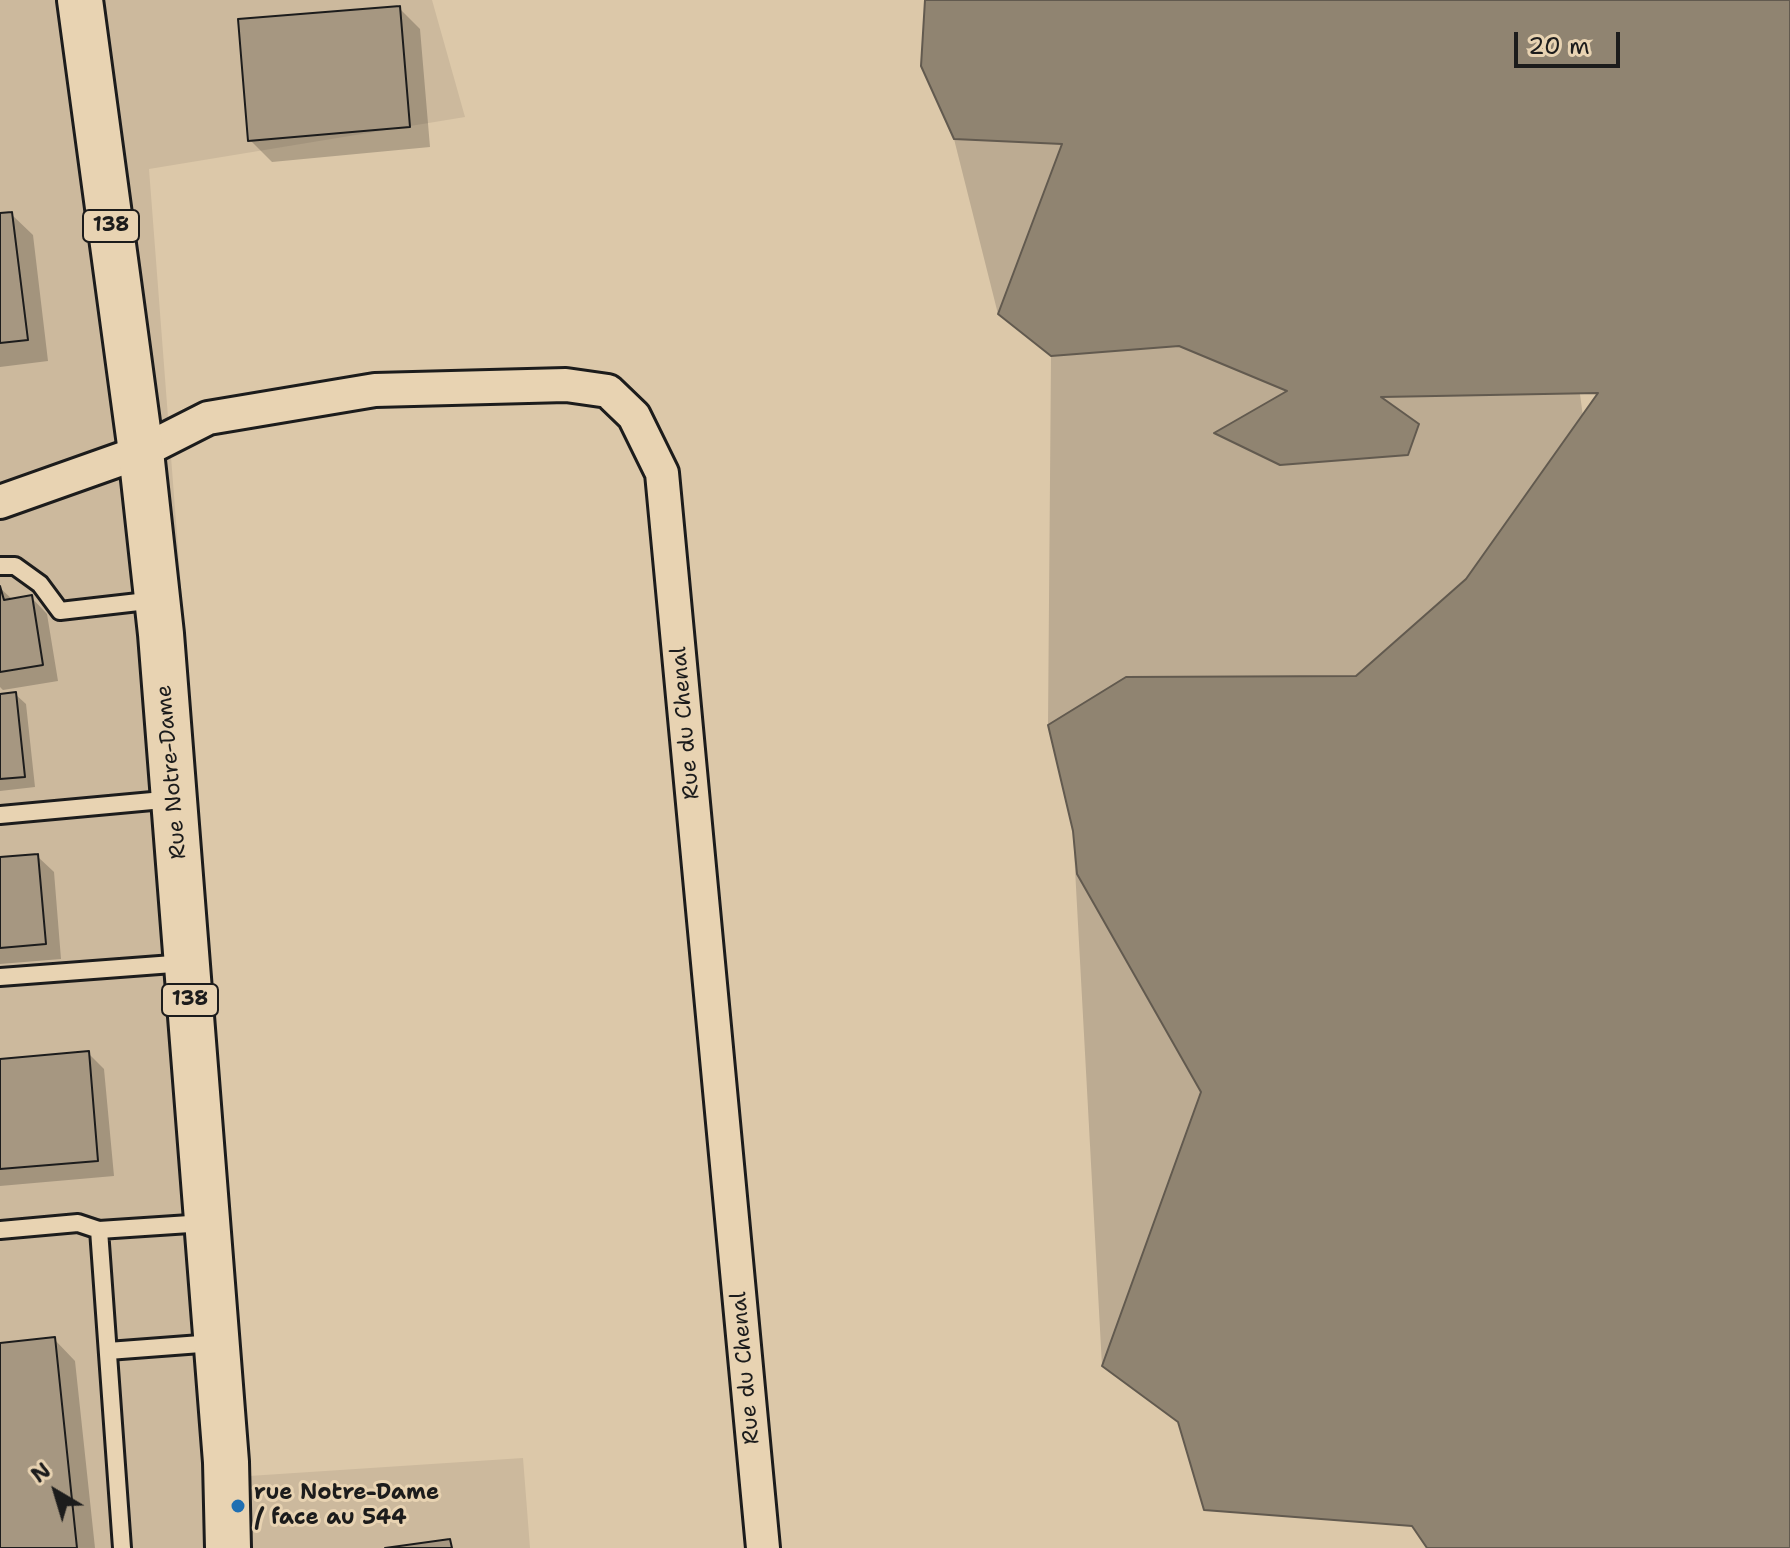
<!DOCTYPE html>
<html>
<head>
<meta charset="utf-8">
<style>
	body { margin:0 }
	#map { position:relative; width:1790px; height:1548px; overflow:hidden; background:#dcc8a9; font-family:"Shantell Sans",sans-serif }
	canvas { display:block }
	.north { position:absolute; left:16px; top:1452px; width:80px; height:80px; -webkit-text-stroke:6px #e8d3b2; paint-order:stroke; rotate:322deg; font-size:22px; font-weight:700; line-height:32px; text-align:center; color:#1c1c1c }
	.north::after { content:''; display:block; margin:auto; width:28px; height:36px; background:#1c1c1c; clip-path:polygon(50% 0,100% 100%,50% 72%,0 100%) }
	.scale { position:absolute; left:1514px; top:32px; width:106px; height:36px; box-sizing:border-box; border:4px solid #1c1c1c; border-top:0; padding-left:10px; font-size:24px; line-height:28px; white-space:nowrap; color:#1c1c1c; -webkit-text-stroke:6px #e8d3b2; paint-order:stroke }
</style>
</head>
<body>
<div id="map">
<canvas width="1790" height="1548"></canvas>
<div class="north">N</div>
<div class="scale">20 m</div>
</div>
<script>
const c = document.querySelector('canvas').getContext('2d');
c.lineJoin = 'round';
function fill(path, color) { c.fillStyle = color; c.fill(path, 'evenodd'); }
const shape = rows => new Path2D(rows.map(r => 'M' + r).join(''));
function stroke(path, color, width, dash) { c.strokeStyle = color; c.lineWidth = width; c.lineCap = dash ? 'butt' : 'round'; c.setLineDash(dash || []); c.stroke(path); }
function drawText(font, color, halo, rows, align = 'center') {
  c.font = font + ' "Shantell Sans",sans-serif'; c.lineWidth = 6; c.setLineDash([]); c.textBaseline = 'middle'; c.strokeStyle = halo; c.fillStyle = color; for (const [text, x, y, turn = 0] of rows) {
    c.save(); c.translate(x, y); c.rotate((+turn || 0) * Math.PI / 180); c.textAlign = isNaN(turn) ? turn : align; if (halo) c.strokeText(text, 0, 0); c.fillText(text, 0, 0); c.restore();
  }
}
fill(shape([
	[0,0,432,0,465,117,149,169,249,1476,523,1458,530,1548,0,1548]
]), '#ccb99d');
fill(shape([
	[925,0,1527,0,1591,476,1427,1548,1412,1526,1204,1510,1178,1422,1102,1366,1073,832,1048,725,1051,356,998,314,954,139,921,66]
]), '#bcab92');
const water = shape([
	[925,0,1790,0,1790,1548,1427,1548,1412,1526,1204,1510,1178,1422,1102,1366,1201,1092,1077,874,1073,831,1048,725,1126,677,1356,676,1466,579,1598,393,1381,397,1419,424,1408,455,1280,465,1214,433,1287,391,1179,346,1051,356,998,314,1062,144,954,139,921,66,925,0]
]);
fill(water, '#908471');
stroke(water, '#625a4f', 2);
fill(shape([
	[399,8,420,29,430,147,272,162,250,140],
	[11,214,33,235,48,361,0,367,0,215],
	[0,588,13,600,31,597,47,614,58,681,3,690,0,687],
	[15,694,26,704,35,787,0,791,0,696],
	[37,856,54,872,61,959,0,964,0,859],
	[88,1053,104,1069,114,1176,0,1186,0,1061],
	[54,1339,75,1361,95,1548,0,1548,0,1345]
]), '#0003');
const building = shape([
	[400,6,410,127,248,141,238,19,400,6],
	[12,212,28,340,0,343,0,213,12,212],
	[0,586,4,600,32,595,43,665,0,672,0,586],
	[16,692,25,777,0,779,0,694,16,692],
	[38,854,46,944,0,948,0,857,38,854],
	[89,1051,98,1161,0,1169,0,1059,89,1051],
	[55,1337,77,1548,0,1548,0,1343,55,1337],
	[450,1539,452,1548,385,1548,450,1539]
]);
fill(building, '#a69781');
stroke(building, '#1c1c1c', 2);
const lane = shape([
	[0,566,15,566,40,584,60,611,156,600],
	[0,815,174,799],
	[0,977,186,963],
	[0,1230,78,1223,99,1230,205,1223],
	[99,1230,122,1548],
	[108,1351,214,1343]
]);
const street = shape([
	[0,502,141,452,208,418,375,390,566,385,608,391,634,416,662,473,763,1548]
]);
const primary = shape([
	[80,0,141,452,161,634,226,1462,228,1548]
]);
stroke(lane, '#1c1c1c', 22);
stroke(street, '#1c1c1c', 38);
stroke(primary, '#1c1c1c', 50);
stroke(lane, '#e8d3b2', 16);
stroke(street, '#e8d3b2', 32);
stroke(primary, '#e8d3b2', 44);
for (const [x, y, r, color] of [
	[238,1506,8,"#1f6fb2"]
]) { const dot = new Path2D(); dot.arc(x, y, r, 0, 2 * Math.PI); c.fillStyle = color; c.fill(dot); stroke(dot, '#e8d3b2', 3); }
for (const [x, y, w] of [
	[111,226,56],
	[190,1000,56]
]) { const box = new Path2D(); box.roundRect(x - w / 2, y - 16, w, 32, 6); c.fillStyle = '#e8d3b2'; c.fill(box); stroke(box, '#1c1c1c', 2); }
drawText('bold 20px', '#1c1c1c', null, [
	["138",111,226],
	["138",190,1000]
]);
drawText('22px', '#1c1c1c', '#e8d3b2', [
	["Rue du Chenal",686,723,-95],
	["Rue Notre-Dame",172,772,-95],
	["Rue du Chenal",746,1368,-95]
]);
drawText('bold 22px', '#1c1c1c', '#e8d3b2', [
	["rue Notre-Dame",254,1493],
	["/ face au 544",254,1518]
], 'left');
</script>
</body>
</html>
